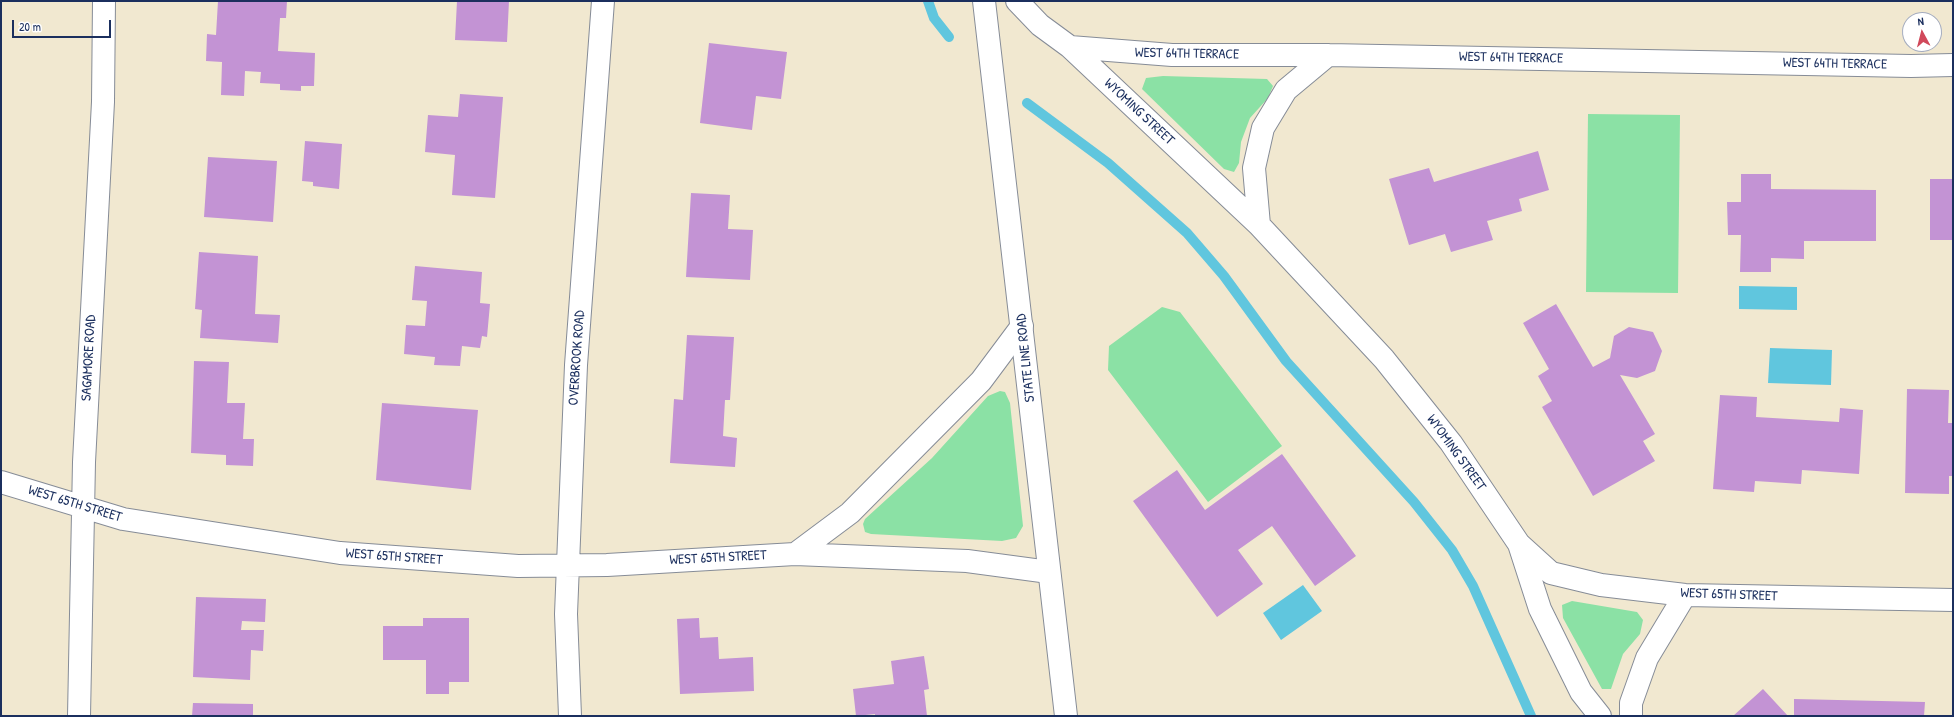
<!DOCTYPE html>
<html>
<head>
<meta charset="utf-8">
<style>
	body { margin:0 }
	#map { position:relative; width:1954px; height:717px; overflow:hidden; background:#f1e8d0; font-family:"Patrick Hand",sans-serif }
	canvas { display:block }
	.frame { position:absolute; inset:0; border:2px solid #1b2f5e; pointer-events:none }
	.north { position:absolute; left:1902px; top:12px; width:40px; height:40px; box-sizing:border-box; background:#fff; border:1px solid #a4acbf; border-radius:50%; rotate:353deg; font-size:11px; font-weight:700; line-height:16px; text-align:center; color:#1b2f5e }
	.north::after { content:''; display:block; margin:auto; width:14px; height:18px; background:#d1495b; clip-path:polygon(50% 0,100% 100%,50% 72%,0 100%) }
	.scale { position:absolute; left:12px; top:20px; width:99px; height:18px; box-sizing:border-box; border:2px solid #1b2f5e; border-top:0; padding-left:5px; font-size:12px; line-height:14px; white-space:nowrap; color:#1b2f5e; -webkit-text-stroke:3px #fff; paint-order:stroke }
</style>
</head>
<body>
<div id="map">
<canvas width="1954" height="717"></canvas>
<div class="frame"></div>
<div class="north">N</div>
<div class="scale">20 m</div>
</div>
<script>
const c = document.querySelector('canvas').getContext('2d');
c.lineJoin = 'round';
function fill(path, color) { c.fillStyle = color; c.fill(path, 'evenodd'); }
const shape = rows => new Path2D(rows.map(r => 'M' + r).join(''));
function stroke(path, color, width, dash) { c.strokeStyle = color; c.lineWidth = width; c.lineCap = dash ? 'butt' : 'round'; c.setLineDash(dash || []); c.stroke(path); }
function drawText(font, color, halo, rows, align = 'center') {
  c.font = font + ' "Patrick Hand",sans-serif'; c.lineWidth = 3.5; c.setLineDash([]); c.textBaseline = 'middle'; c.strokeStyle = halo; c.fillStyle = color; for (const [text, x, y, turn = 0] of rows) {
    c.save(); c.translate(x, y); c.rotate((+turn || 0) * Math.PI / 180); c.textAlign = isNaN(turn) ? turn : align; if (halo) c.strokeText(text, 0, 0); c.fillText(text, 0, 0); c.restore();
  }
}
fill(shape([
	[1163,76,1267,79,1273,86,1268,98,1250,118,1241,142,1239,163,1234,172,1224,169,1142,89,1146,78],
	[1588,114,1680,115,1678,293,1586,292],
	[1162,307,1180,312,1282,446,1208,502,1108,370,1109,346],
	[1000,391,1005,392,1010,403,1023,526,1016,538,1002,541,871,534,865,532,863,524,865,519,932,458,988,396],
	[1572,601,1637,612,1643,620,1640,634,1623,654,1611,689,1602,689,1563,618,1562,605]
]), '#8be1a5');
fill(shape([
	[1739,286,1797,287,1797,310,1739,309],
	[1770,348,1832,350,1831,385,1768,383],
	[1303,585,1322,611,1281,640,1263,613]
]), '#60c6de');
stroke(shape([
	[928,1,934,18,949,37],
	[1027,103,1108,163,1187,233,1224,276,1286,361,1414,502,1452,550,1473,586,1531,716]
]), '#60c6de', 10);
fill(shape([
	[218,1,287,1,286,18,280,18,278,51,315,53,314,86,301,86,301,91,280,90,280,84,260,83,261,72,245,71,244,96,221,95,222,62,206,61,207,34,216,35],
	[457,1,509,1,507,42,455,40],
	[709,43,787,52,781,99,756,96,752,130,700,123],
	[460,94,503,97,495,198,452,195,455,155,425,152,428,115,458,117],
	[305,141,342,144,339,189,313,186,313,182,302,181],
	[1538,151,1549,190,1519,199,1522,211,1487,221,1493,240,1451,252,1445,234,1409,245,1389,179,1429,168,1434,182],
	[208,157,277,161,273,222,204,217],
	[1741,174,1771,174,1771,189,1876,190,1876,241,1804,241,1804,259,1771,258,1771,272,1740,272,1741,235,1728,235,1727,202,1741,202],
	[1930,179,1953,179,1953,240,1930,240],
	[691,193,730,195,728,229,753,230,750,280,686,277],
	[199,252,258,256,255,314,280,315,278,343,200,338,202,310,195,309],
	[415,266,482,272,480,303,490,304,487,337,482,336,480,348,462,346,460,366,434,365,435,357,404,354,406,325,425,326,427,301,412,300],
	[1556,304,1593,367,1610,358,1614,336,1629,327,1653,332,1662,351,1655,371,1637,378,1620,375,1655,434,1643,441,1655,461,1593,496,1542,407,1552,401,1538,376,1549,369,1523,323],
	[687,335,734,337,730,400,725,400,723,436,737,438,735,467,670,463,674,399,683,400],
	[194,361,229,362,227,403,245,403,243,439,254,439,253,466,226,465,226,455,191,453],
	[1907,389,1949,390,1948,423,1953,423,1953,476,1949,476,1949,494,1905,493],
	[1720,395,1757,397,1756,417,1839,422,1840,408,1863,410,1859,474,1802,470,1801,484,1755,481,1754,492,1713,489],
	[382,403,478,410,471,490,376,480],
	[1282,454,1356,556,1315,586,1272,526,1238,550,1263,584,1217,617,1133,501,1177,470,1205,510],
	[196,597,266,599,265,622,242,621,241,630,264,630,263,651,251,650,250,680,193,677],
	[423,618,469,618,469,682,449,682,449,694,426,694,426,660,383,660,383,626,423,626],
	[699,618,700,638,718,637,719,659,753,657,754,691,680,694,677,619],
	[924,656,929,689,924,690,927,716,875,716,875,714,856,716,853,689,894,684,891,661],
	[1763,689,1788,716,1733,716],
	[1794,699,1925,702,1924,716,1794,716],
	[193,703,253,704,253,716,192,716]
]), '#c393d4');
const minor = shape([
	[1017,1,1040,25,1070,47,1259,225],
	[1070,47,1172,55,1328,55,1911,66,1953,65],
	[1328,55,1286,90,1263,128,1254,168,1259,225,1384,359,1451,443,1519,544,1540,609,1581,692,1600,716],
	[1,482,123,519,340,553,518,566,607,565,795,554,967,561,1049,572],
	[1519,544,1551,573,1601,585,1685,595,1953,600],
	[795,554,850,513,981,381,1022,326],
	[79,716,84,462,103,102,104,1],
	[570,716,566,614,576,365,603,1],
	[1631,716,1631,703,1647,658,1685,595]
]);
const secondary = shape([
	[984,1,1066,716]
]);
stroke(minor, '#868c97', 24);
stroke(secondary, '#868c97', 24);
stroke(minor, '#fff', 22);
stroke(secondary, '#fff', 22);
drawText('14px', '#1b2f5e', '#fff', [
	["WEST 64TH TERRACE",1187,54,1],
	["WEST 64TH TERRACE",1511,58,1],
	["WEST 64TH TERRACE",1835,64,1],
	["WYOMING STREET",1139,112,43],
	["SAGAMORE ROAD",89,358,-87],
	["OVERBROOK ROAD",577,358,-86],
	["STATE LINE ROAD",1026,358,-96],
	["WYOMING STREET",1456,453,54],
	["WEST 65TH STREET",75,504,17],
	["WEST 65TH STREET",394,557,4],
	["WEST 65TH STREET",718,558,-3],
	["WEST 65TH STREET",1729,595,2]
]);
</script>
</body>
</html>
